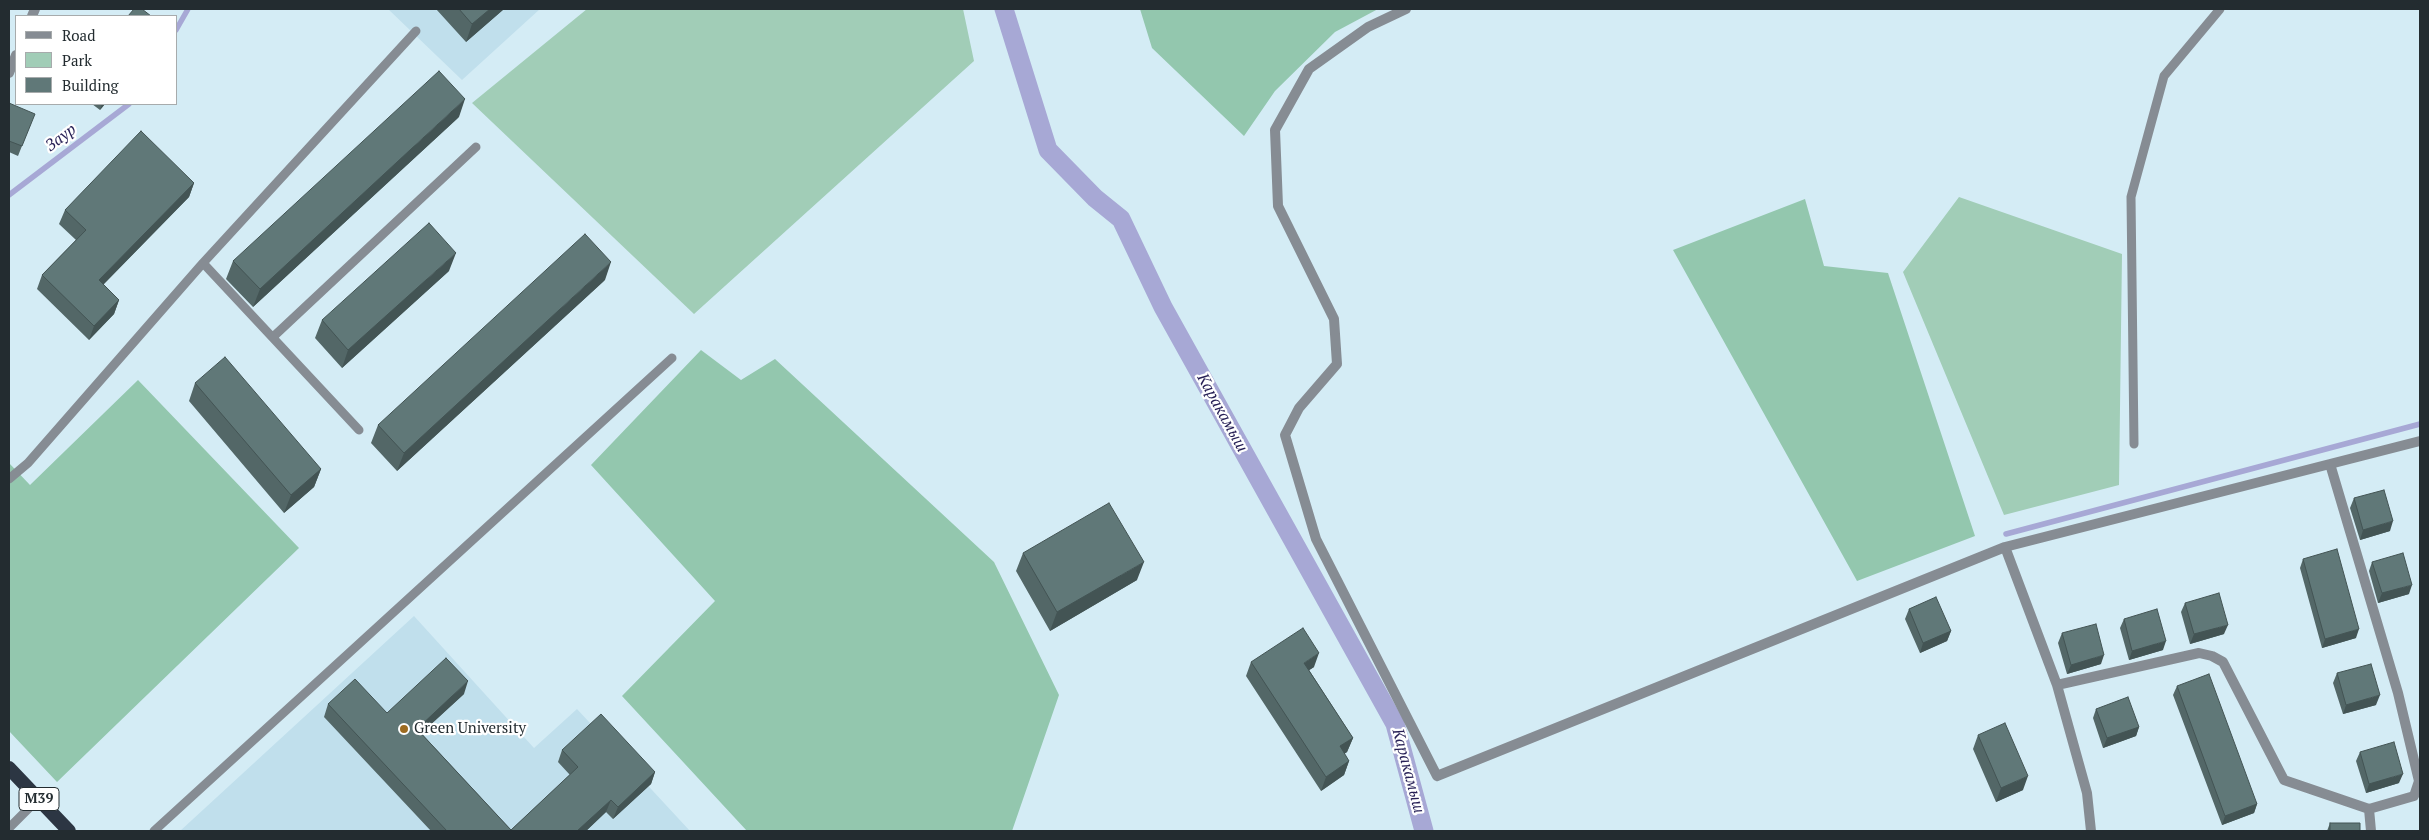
<!DOCTYPE html>
<html>
<head>
<meta charset="utf-8">
<style>
	body { margin:0 }
	#map { position:relative; width:2429px; height:840px; overflow:hidden; background:#d4ecf5; font-family:"PT Serif",serif }
	canvas { display:block }
	.frame { position:absolute; inset:0; border:10px solid #232c30; pointer-events:none }
	.legend { position:absolute; left:15px; top:15px; width:162px; height:90px; box-sizing:border-box; background:#fff; border:1px solid #a7abac; margin:0; padding:6px 9px; list-style:none; font-size:15px; color:#232c30 }
	.legend li { display:flex; align-items:center; gap:10px; height:25px }
	.legend b { width:25px; border:1px solid #a7abac }
</style>
</head>
<body>
<div id="map">
<canvas width="2429" height="840"></canvas>
<div class="frame"></div>
<ul class="legend">
<li><b style="height:6px;background:#868c93"></b>Road</li>
<li><b style="height:14px;background:#a1cdb7"></b>Park</li>
<li><b style="height:14px;background:#607878"></b>Building</li>
</ul>
</div>
<script>
const c = document.querySelector('canvas').getContext('2d');
c.lineJoin = 'round';
function fill(path, color) { c.fillStyle = color; c.fill(path, 'evenodd'); }
const shape = rows => new Path2D(rows.map(r => 'M' + r).join(''));
function stroke(path, color, width, dash) { c.strokeStyle = color; c.lineWidth = width; c.lineCap = dash ? 'butt' : 'round'; c.setLineDash(dash || []); c.stroke(path); }
function drawText(font, color, halo, rows, align = 'center') {
  c.font = font + ' "PT Serif",serif'; c.lineWidth = 4.5; c.setLineDash([]); c.textBaseline = 'middle'; c.strokeStyle = halo; c.fillStyle = color; for (const [text, x, y, turn = 0] of rows) {
    c.save(); c.translate(x, y); c.rotate((+turn || 0) * Math.PI / 180); c.textAlign = isNaN(turn) ? turn : align; if (halo) c.strokeText(text, 0, 0); c.fillText(text, 0, 0); c.restore();
  }
}
fill(shape([
	[388,9,540,9,462,80],
	[414,616,534,748,577,709,690,831,180,831]
]), '#c0dfec');
fill(shape([
	[587,9,963,9,974,61,694,314,472,103],
	[1959,197,2122,254,2119,485,2004,515,1903,272]
]), '#a1cdb7');
fill(shape([
	[1140,9,1378,9,1335,32,1275,91,1244,136,1152,48],
	[1805,199,1824,266,1888,273,1975,536,1857,581,1673,250],
	[701,350,741,380,775,359,994,562,1059,695,1012,831,747,831,622,696,715,601,591,465],
	[138,380,299,548,57,782,9,731,9,463,30,485]
]), '#93c7ae');
stroke(shape([
	[176,30,188,9],
	[9,195,129,104],
	[2006,534,2420,424]
]), '#a7a8d5', 5.5);
stroke(shape([
	[1004,9,1048,150,1095,198,1121,219,1163,307,1395,724,1424,831]
]), '#a7a8d5', 19);
stroke(shape([
	[203,263,359,430],
	[273,337,476,147],
	[2134,444,2131,197,2164,76,2220,9],
	[9,479,28,463,203,263,416,31],
	[9,828,38,799],
	[154,831,672,358]
]), '#868c93', 9);
stroke(shape([
	[1406,9,1368,27,1309,69,1275,130,1278,206,1334,319,1337,364,1299,408,1285,435,1316,539,1437,776,2005,547,2420,441],
	[32,16,35,9],
	[9,73,16,55],
	[2330,464,2398,693,2419,781,2414,796,2369,809],
	[2005,547,2057,685,2087,793,2091,831],
	[2057,685,2199,653,2212,656,2223,662,2284,780,2369,809,2371,831]
]), '#868c93', 10);
stroke(shape([
	[9,768,69,831]
]), '#2c3643', 14);
fill(shape([
	[436,9,504,9,466,42],
	[9,103,31,123,18,156,9,152],
	[92,104,105,104,100,110],
	[459,117,253,307,226,279,233,261],
	[194,183,189,197,103,285,119,300,114,314,89,340,37,289,42,275,76,240,59,224,65,210],
	[449,271,342,368,315,338,322,320],
	[605,280,397,471,371,443,378,425],
	[195,383,321,469,314,487,284,513,189,401],
	[2354,498,2390,531,2360,540,2350,508],
	[1023,553,1137,580,1050,631,1016,571],
	[2303,559,2356,638,2322,648,2300,568],
	[2372,562,2409,594,2378,603,2369,571],
	[2185,603,2224,634,2190,644,2181,612],
	[1909,609,1951,631,1947,641,1920,653,1905,619],
	[2124,619,2163,650,2129,660,2120,628],
	[2062,633,2101,664,2067,674,2058,643],
	[1251,662,1314,667,1309,670,1353,738,1347,752,1344,754,1349,761,1344,775,1321,791,1246,676],
	[2337,673,2376,705,2343,714,2333,683],
	[2177,686,2257,804,2254,813,2222,825,2173,695],
	[464,694,421,733,511,830,570,775,558,762,562,750,655,772,651,784,613,819,606,812,586,831,431,831,324,717,328,704,387,713],
	[2096,709,2139,727,2136,736,2103,748,2093,718],
	[1978,735,2023,790,1996,802,1973,749],
	[2360,752,2399,783,2366,793,2356,761],
	[2330,823,2360,831,2327,831]
]), '#536767');
fill(shape([
	[490,9,504,9,466,42,472,24],
	[465,99,459,117,253,307,260,289],
	[102,104,105,104,100,110],
	[194,183,189,197,94,294,99,280],
	[456,253,449,271,342,368,348,350],
	[611,262,605,280,397,471,404,453],
	[119,300,114,314,89,340,94,326],
	[321,469,314,487,284,513,291,495],
	[2393,521,2390,531,2360,540,2363,530],
	[1144,562,1137,580,1050,631,1057,612],
	[2412,585,2409,594,2378,603,2382,593],
	[2228,625,2224,634,2190,644,2194,634],
	[2359,629,2356,638,2322,648,2325,639],
	[1951,631,1947,641,1920,653,1923,643],
	[2166,641,2163,650,2129,660,2132,651],
	[1319,653,1314,667,1299,677,1304,663],
	[2104,655,2101,664,2067,674,2071,665],
	[468,681,464,694,413,741,417,729],
	[2380,695,2376,705,2343,714,2346,705],
	[2139,727,2136,736,2103,748,2107,738],
	[1353,738,1347,752,1335,760,1340,746],
	[1349,761,1344,775,1321,791,1326,777],
	[655,772,651,784,613,819,618,807],
	[2403,774,2399,783,2366,793,2369,784],
	[2028,776,2023,790,1996,802,2001,788],
	[611,800,606,812,586,831,577,831],
	[2257,804,2254,813,2222,825,2225,816]
]), '#435454');
const building = shape([
	[134,9,142,9,151,16,128,16,134,9],
	[459,9,490,9,472,24,459,9],
	[439,71,465,99,260,289,233,261,439,71],
	[9,103,35,114,22,146,9,141,9,103],
	[141,131,194,183,99,280,119,300,94,326,42,275,86,230,65,210,141,131],
	[429,223,456,253,348,350,322,320,429,223],
	[585,234,611,262,404,453,378,425,585,234],
	[225,357,321,469,291,495,195,383,225,357],
	[2384,490,2393,521,2363,530,2354,498,2384,490],
	[1109,503,1144,562,1057,612,1023,553,1109,503],
	[2337,549,2359,629,2325,639,2303,559,2337,549],
	[2403,553,2412,585,2382,593,2372,562,2403,553],
	[2219,593,2228,625,2194,634,2185,603,2219,593],
	[1936,597,1951,631,1923,643,1909,609,1936,597],
	[2157,609,2166,641,2132,651,2124,619,2157,609],
	[2096,624,2104,655,2071,665,2062,633,2096,624],
	[1303,628,1319,653,1304,663,1353,738,1340,746,1349,761,1326,777,1251,662,1303,628],
	[446,658,468,681,417,729,511,830,578,767,562,750,601,714,655,772,618,807,611,800,577,831,447,831,328,704,355,679,387,713,446,658],
	[2371,664,2380,695,2346,705,2337,673,2371,664],
	[2209,674,2257,804,2225,816,2177,686,2209,674],
	[2128,697,2139,727,2107,738,2096,709,2128,697],
	[2005,723,2028,776,2001,788,1978,735,2005,723],
	[2394,742,2403,774,2369,784,2360,752,2394,742],
	[2330,823,2360,823,2360,831,2330,831,2330,823]
]);
fill(building, '#607878');
stroke(building, '#435454', 1);
for (const [x, y, r, color] of [
	[404,729,5,"#9d6b20"]
]) { const dot = new Path2D(); dot.arc(x, y, r, 0, 2 * Math.PI); c.fillStyle = color; c.fill(dot); stroke(dot, '#fff', 2); }
for (const [x, y, w] of [
	[39,799,40]
]) { const box = new Path2D(); box.roundRect(x - w / 2, y - 11.5, w, 23, 4); c.fillStyle = '#fff'; c.fill(box); stroke(box, '#232c30', 1); }
drawText('bold 14px', '#232c30', null, [
	["M39",39,799]
]);
drawText('15px', '#232c30', '#fff', [
	["Green University",414,729]
], 'left');
drawText('italic 16px', '#261f55', '#fff', [
	["Заур",61,138,-37],
	["Каракамыш",1222,413,61],
	["Каракамыш",1408,771,75]
]);
</script>
</body>
</html>
